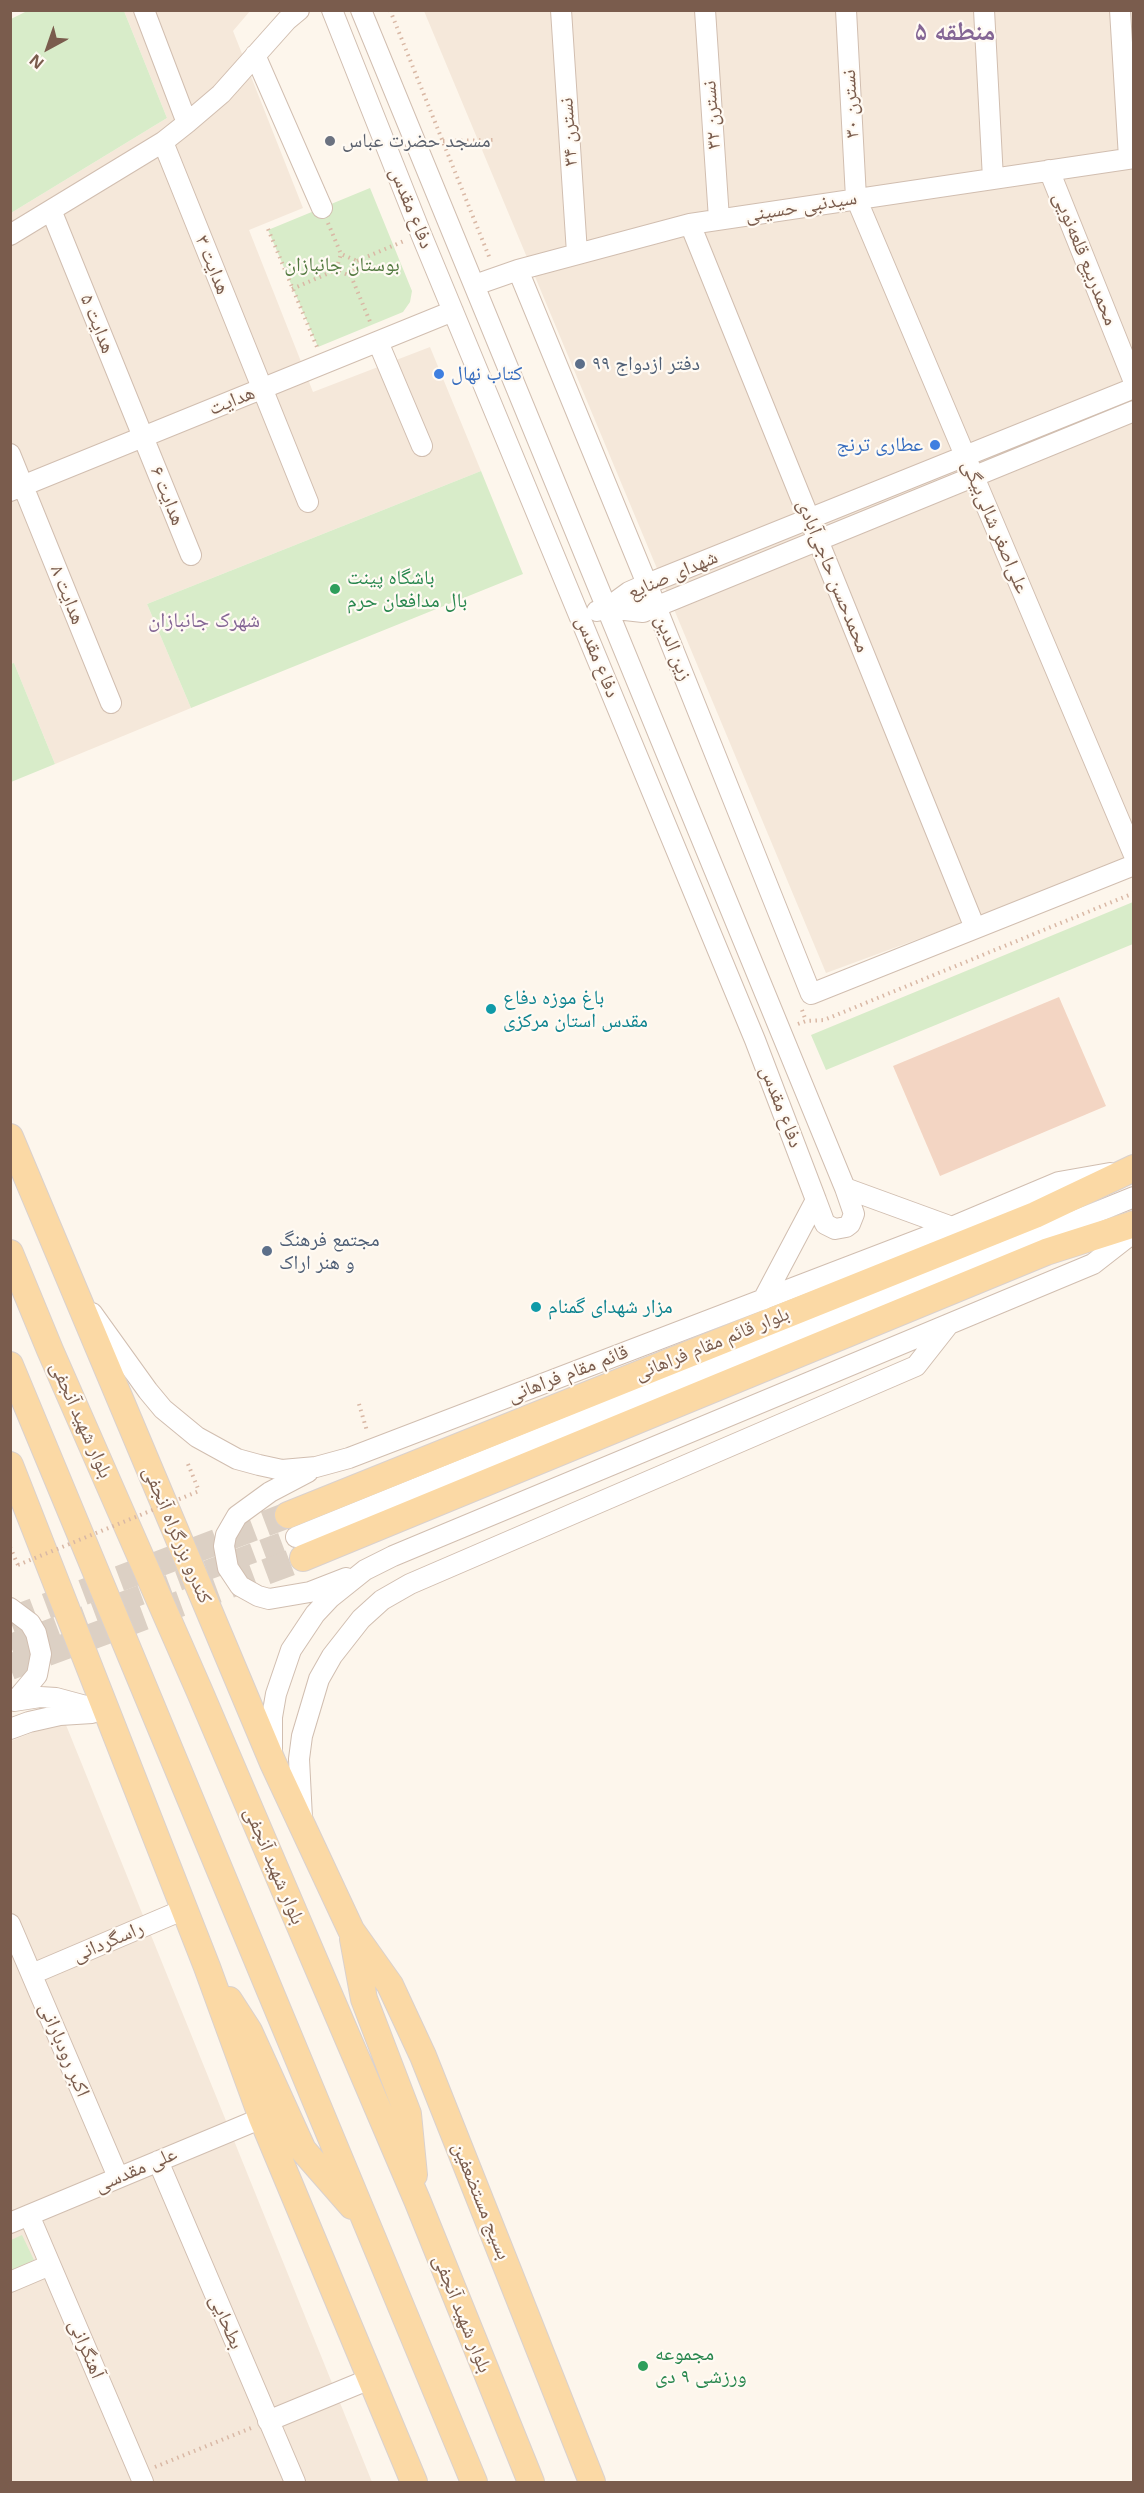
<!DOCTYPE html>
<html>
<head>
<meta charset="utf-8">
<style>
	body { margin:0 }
	#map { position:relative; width:1144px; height:2493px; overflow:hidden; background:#fdf6ec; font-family:"Noto Sans",sans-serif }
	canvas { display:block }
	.frame { position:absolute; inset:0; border:12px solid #7a5c4d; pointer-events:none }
	.north { position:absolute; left:18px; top:18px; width:60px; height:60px; -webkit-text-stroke:4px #fffaf3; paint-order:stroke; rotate:220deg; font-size:16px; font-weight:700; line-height:24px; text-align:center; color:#7a5c4d }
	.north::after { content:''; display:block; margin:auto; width:21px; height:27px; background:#7a5c4d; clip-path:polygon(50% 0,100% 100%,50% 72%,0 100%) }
</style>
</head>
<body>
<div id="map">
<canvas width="1144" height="2493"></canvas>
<div class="frame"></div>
<div class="north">N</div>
</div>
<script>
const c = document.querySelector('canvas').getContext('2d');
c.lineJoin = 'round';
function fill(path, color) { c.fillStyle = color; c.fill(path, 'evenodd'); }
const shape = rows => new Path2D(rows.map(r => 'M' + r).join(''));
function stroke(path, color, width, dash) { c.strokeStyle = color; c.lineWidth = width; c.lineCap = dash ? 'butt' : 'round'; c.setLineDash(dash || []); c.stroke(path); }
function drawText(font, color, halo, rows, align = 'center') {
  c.font = font + ' "Noto Sans","Noto Naskh Arabic",sans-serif'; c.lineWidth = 4.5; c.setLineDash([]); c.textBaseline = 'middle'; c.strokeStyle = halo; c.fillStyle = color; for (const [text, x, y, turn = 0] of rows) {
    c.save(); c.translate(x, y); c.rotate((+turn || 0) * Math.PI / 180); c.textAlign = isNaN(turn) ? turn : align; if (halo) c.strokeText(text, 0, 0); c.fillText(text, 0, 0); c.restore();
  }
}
fill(shape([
	[124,11,250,11,233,31,303,208,249,230,313,392,430,347,481,471,147,604,191,708,55,764,14,663,11,664,11,213,167,118],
	[424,11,1133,11,1133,860,826,973],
	[64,1720,372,2482,11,2482,11,1741]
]), '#f5e8da');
fill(shape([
	[29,10,124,11,167,118,11,213,11,19],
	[370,188,412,291,410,302,403,312,318,347,268,230],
	[481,471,523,574,191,708,147,604],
	[14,663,55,764,11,782,10,664],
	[1133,902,1133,944,826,1070,811,1035],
	[22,2235,34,2260,11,2271,11,2240]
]), '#d8ecc9');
fill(shape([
	[1059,997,1106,1106,940,1176,893,1066]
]), '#f3d5c3');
stroke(shape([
	[10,1644,296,1537]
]), '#dcd0c4', 20, [20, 10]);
stroke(shape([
	[10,1620,288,1515],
	[10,1667,303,1558]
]), '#dcd0c4', 26, [26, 13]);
const minor = shape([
	[144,10,187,123],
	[332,10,421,234,755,1040,816,1200,763,1300],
	[361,10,845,1188,952,1227],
	[561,10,577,253],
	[705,10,719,219],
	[846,10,856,198,1134,855],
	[984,10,993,179],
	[1120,10,1129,158],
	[255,55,322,208],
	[163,142,308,502],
	[1049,170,1134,382],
	[51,210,191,555],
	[690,224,975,928],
	[10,235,163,142,187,123,221,94,287,20,299,10],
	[518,270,647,584,811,994,1134,865],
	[475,285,518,270,690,224,1134,158],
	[378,342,422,446],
	[10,454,111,703],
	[10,491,453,311],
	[607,608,643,612,1134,411],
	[597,611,607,608,629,592,647,584,1134,388],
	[816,1200,825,1224,835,1229,846,1227,850,1224,854,1214,845,1188],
	[92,1313,148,1391,163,1409,197,1437,237,1459,259,1465,282,1470,316,1467,349,1458,952,1227,1059,1182,1110,1173],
	[308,1472,270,1492,237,1516,226,1535,224,1546,228,1568,240,1586,258,1596,269,1599,310,1592,346,1578],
	[296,1537,1134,1197],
	[10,1608,30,1623,36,1633,41,1654,37,1675,16,1700],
	[14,1701,40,1697,56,1698,108,1712],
	[10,1729,29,1722,60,1715,92,1713],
	[272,1751,272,1717,276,1694,291,1650,315,1614,330,1598,365,1570,393,1556,1093,1264,1134,1232],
	[302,1818,299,1759,302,1736,319,1679,332,1656,361,1619,382,1600,410,1584,916,1366,949,1324],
	[10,1924,118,2177],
	[32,1974,185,1909],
	[158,2161,295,2482],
	[29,2215,143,2482],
	[10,2223,262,2118],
	[10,2282,50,2265],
	[268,2421,370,2379]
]);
const major = shape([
	[10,1137,273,1763,351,1930,390,1985,423,2056,592,2482],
	[10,1253,50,1350,199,1690,417,2200,531,2482],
	[10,1365,474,2482],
	[10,1465,207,1967,262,2118,414,2482],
	[288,1515,1035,1215,1134,1168],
	[303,1558,1046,1252,1134,1224],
	[353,1939,364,1999,408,2114,414,2175],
	[229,2000,249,2031,303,2150,352,2206]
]);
stroke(minor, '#d1beb0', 22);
stroke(major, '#dad1cd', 28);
stroke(shape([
	[390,10,490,259],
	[443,141,496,140],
	[328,223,341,254],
	[268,229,317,347],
	[357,261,404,241],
	[351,276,357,261,341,254,336,270,351,276,371,324],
	[292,289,336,270],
	[802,1010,806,1021],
	[798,1024,806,1021,824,1020,1134,893],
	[359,1404,367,1431],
	[188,1464,199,1491],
	[10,1547,18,1565],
	[155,2467,251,2428]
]), '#d9b8a5', 4, [1.5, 4.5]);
stroke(minor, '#fff', 20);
stroke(major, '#fbd9a5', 26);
stroke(shape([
	[18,1565,199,1491]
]), '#d9b8a5', 4, [1.5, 4.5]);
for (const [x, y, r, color] of [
	[330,141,6,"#6b7280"],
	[580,364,6,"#5c6f8a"],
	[439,374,6,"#3f7fe0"],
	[935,445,6,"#3f7fe0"],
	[335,589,6,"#2e9e5b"],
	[491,1009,6,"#0f9aa8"],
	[267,1251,6,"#5c6f8a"],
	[536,1307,6,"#0f9aa8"],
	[643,2366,6,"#2e9e5b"]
]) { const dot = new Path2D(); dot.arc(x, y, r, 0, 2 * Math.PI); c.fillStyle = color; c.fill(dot); stroke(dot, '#fffaf3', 2); }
drawText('20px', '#7a5c4d', '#fffaf3', [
	["نسترن ۳۰",851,104,-93],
	["نسترن ۳۲",712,115,-94],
	["نسترن ۳۴",569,132,-94],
	["سیدنبی حسینی",801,207,-9],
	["دفاع مقدس",411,208,68],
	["محمدربیع قلعه‌نویی",1085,259,68],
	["هدایت ۳",212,265,68],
	["هدایت ۵",97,324,68],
	["هدایت",232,401,-22],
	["هدایت ۶",167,496,68],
	["علی‌اصغر شالی‌بیگی",995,527,67],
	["شهدای صنایع",673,575,-23],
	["محمدحسن حاجی‌آبادی",833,576,68],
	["هدایت ۸",67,595,68],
	["زین الدین",673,648,68],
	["دفاع مقدس",597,657,68],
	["دفاع مقدس",781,1107,69],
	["بلوار قائم مقام فراهانی",712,1344,-22],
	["قائم مقام فراهانی",568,1374,-21],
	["بلوار شهید آنجفی",81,1420,66],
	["کندرو بزرگراه آنجفی",177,1535,67],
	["بلوار شهید آنجفی",274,1866,67],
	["راسگردانی",108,1942,-23],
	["اکبر رودبارانی",64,2050,67],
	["علی مقدسی",136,2170,-23],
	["بسیج مستضعفین",481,2201,68],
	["بلوار شهید آنجفی",462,2314,68],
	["بطحایی",226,2322,67],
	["آهنگرانی",86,2349,67]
]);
drawText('20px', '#5b616d', '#fffaf3', [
	["مسجد حضرت عباس",342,141]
], 'left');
drawText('20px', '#537a41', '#fffaf3', [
	["بوستان جانبازان",342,265]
]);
drawText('20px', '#4e5e75', '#fffaf3', [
	["دفتر ازدواج ۹۹",592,364],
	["مجتمع فرهنگ",279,1240],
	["و هنر اراک",279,1263]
], 'left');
drawText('20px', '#366cbe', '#fffaf3', [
	["کتاب نهال",451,374],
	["عطاری ترنج",923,445,"right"]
], 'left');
drawText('20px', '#27864d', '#fffaf3', [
	["باشگاه پینت",347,578],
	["بال مدافعان حرم",347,601],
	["مجموعه",655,2354],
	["ورزشی ۹ دی",655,2377]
], 'left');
drawText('20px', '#0d838f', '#fffaf3', [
	["باغ موزه دفاع",503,998],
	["مقدس استان مرکزی",503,1021],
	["مزار شهدای گمنام",548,1307]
], 'left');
drawText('21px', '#846695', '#fffaf3', [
	["شهرک جانبازان",204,621]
]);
drawText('bold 26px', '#846695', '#fffaf3', [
	["منطقه ۵",955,33]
]);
</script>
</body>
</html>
